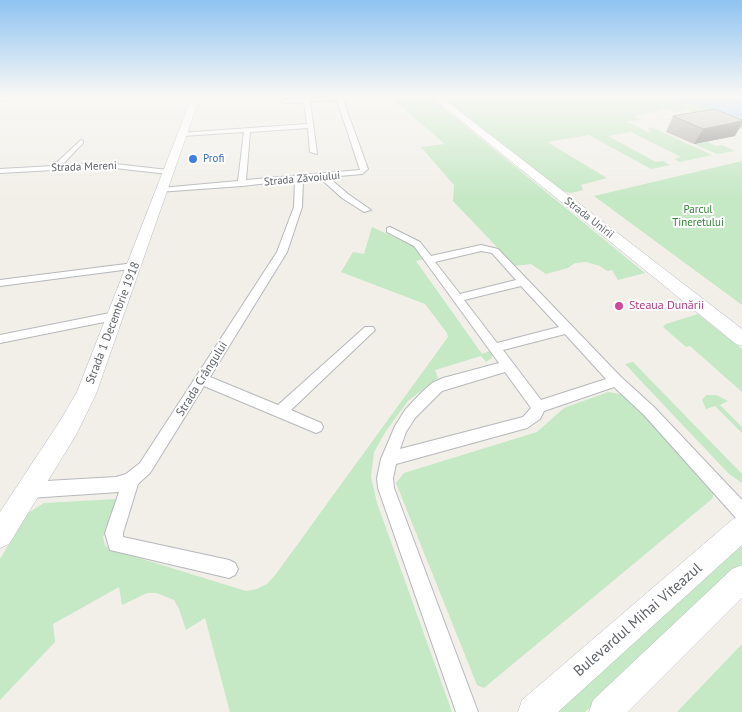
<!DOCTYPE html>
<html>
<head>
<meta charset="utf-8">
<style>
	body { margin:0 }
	canvas { display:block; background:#f1efe8 }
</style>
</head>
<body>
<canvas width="742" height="712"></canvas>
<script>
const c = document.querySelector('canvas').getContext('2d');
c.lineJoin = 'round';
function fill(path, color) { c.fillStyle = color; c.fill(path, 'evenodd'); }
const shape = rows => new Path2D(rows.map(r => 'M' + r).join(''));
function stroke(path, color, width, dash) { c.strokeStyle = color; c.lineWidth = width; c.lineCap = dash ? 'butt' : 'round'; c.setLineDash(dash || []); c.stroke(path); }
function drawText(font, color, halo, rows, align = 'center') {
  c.font = font + ' "PT Sans",sans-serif'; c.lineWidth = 4; c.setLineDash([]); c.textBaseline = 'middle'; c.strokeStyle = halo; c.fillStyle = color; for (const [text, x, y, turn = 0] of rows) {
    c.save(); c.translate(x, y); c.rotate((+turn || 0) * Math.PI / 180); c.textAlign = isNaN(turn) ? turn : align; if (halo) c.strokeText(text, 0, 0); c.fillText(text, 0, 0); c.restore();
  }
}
fill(shape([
	[390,97,430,97,645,273,618,280,612,270,607,271,600,266,586,262,575,263,568,268,546,274,531,264,515,266,453,201,454,185,421,147,445,144],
	[441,97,742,97,742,129,686,110,676,113,667,109,634,116,642,120,625,121,648,132,650,131,648,129,651,127,712,155,680,162,674,159,681,157,631,132,608,136,656,162,663,161,670,165,651,169,589,135,547,142,607,178,581,185,583,190,571,193,563,191],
	[707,142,716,146,722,145,735,151,717,154,694,144],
	[742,161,742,305,594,196],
	[372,227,413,246,424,259,416,261,482,354,490,351,492,354,492,358,486,362,481,356,435,370,438,378,408,401,386,431,374,452,371,477,377,503,452,712,230,712,205,618,186,630,179,609,174,600,157,593,147,593,122,605,119,587,53,624,55,642,0,700,0,559,28,513,44,503,117,499,103,537,105,545,110,549,246,591,257,589,267,584,276,574,448,337,447,333,425,304,341,272,353,252,364,254],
	[698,314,742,349,742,392,690,346,686,347,663,327,666,324],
	[633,362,742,474,742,483,729,474,625,364],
	[608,392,620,394,645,415,713,491,713,498,484,688,477,685,396,483,404,473,537,432,564,408],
	[706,395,716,395,728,401,720,405,742,427,742,433,715,406,706,409,702,400],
	[742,545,742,566,585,712,556,712],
	[742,644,742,712,677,712]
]), '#c5e8c5');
fill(shape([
	[674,97,742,98,742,118,675,99]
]), '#aadaff');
const street = shape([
	[342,97,368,169,362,174,328,177,348,194,371,210,364,212,342,198,320,178,303,180,302,207,287,252,210,377,278,405,365,327,373,327,375,330,291,410,321,423,323,427,321,431,316,433,204,386,150,473,138,484,123,533,123,537,229,560,235,563,238,569,235,575,229,578,110,550,105,533,119,492,29,498,23,495,21,490,23,485,29,482,116,477,126,474,140,463,277,252,294,207,295,180,242,186,158,192,158,188,161,188,238,181,244,132,182,136,180,135,180,133,307,124,304,102,283,103,281,100,342,97],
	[337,100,360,170,246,180,250,132,308,128,310,152,317,154,310,101,337,100],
	[81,140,83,141,83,143,62,165,106,163,168,170,172,172,168,174,106,167,0,173,0,169,53,166,81,140],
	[390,227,420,242,431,256,481,245,498,249,621,377,654,407,742,500,742,520,736,518,644,415,614,387,544,411,540,419,527,428,396,464,393,478,394,488,478,712,456,712,378,488,377,478,381,459,395,426,405,410,420,394,432,383,443,378,499,363,414,246,387,232,387,228,390,227],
	[481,251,492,253,516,280,460,294,435,262,481,251],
	[521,286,559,327,497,343,464,300,521,286],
	[565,334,606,379,541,400,503,350,565,334],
	[505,372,531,408,523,417,400,449,406,432,415,418,442,391,505,372],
	[134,263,138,264,138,268,0,286,0,280,134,263],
	[115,312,121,316,119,319,0,343,0,335,115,312]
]);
const secondary = shape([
	[0,97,27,97,23,100,0,101,0,97],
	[192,97,200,97,96,394,76,435,9,544,0,548,0,512,60,421,77,392,192,97],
	[432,97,441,97,742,329,742,346,736,344,432,97],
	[742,515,742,545,558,712,518,712,522,700,733,519,742,515],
	[742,565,742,598,628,712,589,712,593,700,732,569,742,565]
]);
stroke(street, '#b5b8bc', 2);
stroke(secondary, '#b6babf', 1);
fill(street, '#fff');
fill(secondary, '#fff');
fill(shape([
	[673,116,735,136,694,144,666,132]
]), '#afaea9');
fill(shape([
	[742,121,742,124,735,136,694,144,703,129]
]), '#8f8d8a');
const building = shape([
	[714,109,742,120,742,121,703,129,673,116,714,109]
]);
fill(building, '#cccac5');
stroke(building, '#8f8d8a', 1);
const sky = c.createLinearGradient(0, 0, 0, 197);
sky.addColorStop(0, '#8fc3f1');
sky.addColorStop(0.49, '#f9f8f5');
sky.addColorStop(1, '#f9f8f500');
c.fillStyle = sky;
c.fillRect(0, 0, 742, 197);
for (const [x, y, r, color] of [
	[193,159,5,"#3f7fe0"],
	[619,306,5,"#d1479c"]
]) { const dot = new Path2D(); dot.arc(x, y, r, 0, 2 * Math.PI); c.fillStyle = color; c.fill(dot); stroke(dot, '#fff', 2); }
drawText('11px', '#366cbe', '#fff', [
	["Profi",203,159]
], 'left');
drawText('11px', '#5f6368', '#fff', [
	["Strada Mereni",84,167,-2],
	["Strada Zăvoiului",302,179,-5],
	["Strada Unirii",589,218,38]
]);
drawText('11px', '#348238', '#fff', [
	["Parcul",698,210],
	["Tineretului",698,223]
]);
drawText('12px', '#b23c85', '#fff', [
	["Steaua Dunării",629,306]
], 'left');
drawText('12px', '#5f6368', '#fff', [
	["Strada 1 Decembrie 1918",113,323,-69],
	["Strada Crângului",202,379,-58]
]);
drawText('15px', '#5f6368', '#fff', [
	["Bulevardul Mihai Viteazul",638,620,-41]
]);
</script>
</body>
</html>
